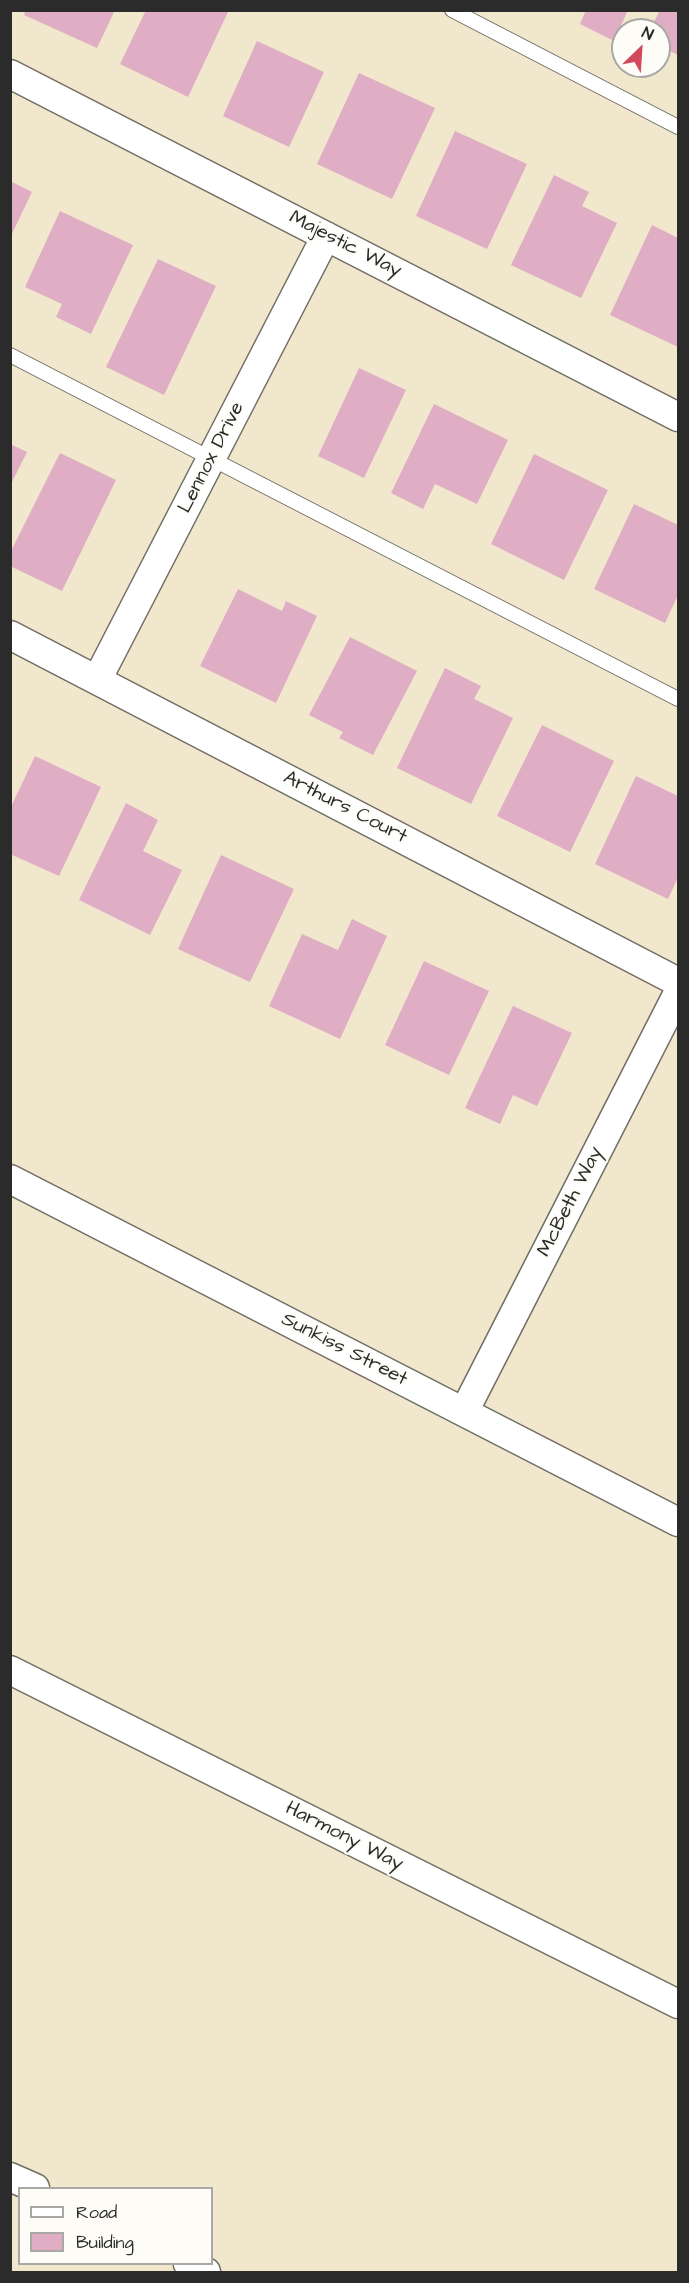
<!DOCTYPE html>
<html>
<head>
<meta charset="utf-8">
<style>
	body { margin:0 }
	#map { position:relative; width:689px; height:2283px; overflow:hidden; background:#f1e7cd; font-family:"Architects Daughter",sans-serif }
	canvas { display:block }
	.frame { position:absolute; inset:0; border:12px solid #2b2b2b; pointer-events:none }
	.legend { position:absolute; left:18px; top:2187px; width:195px; height:78px; box-sizing:border-box; background:#fdfcf7; border:2px solid #a9a8a5; margin:0; padding:8px 10px; list-style:none; font-size:18px; color:#2b2b2b }
	.legend li { display:flex; align-items:center; gap:12px; height:30px }
	.legend b { width:30px; border:2px solid #a9a8a5 }
	.north { position:absolute; left:611px; top:18px; width:60px; height:60px; box-sizing:border-box; background:#fdfcf7; border:2px solid #a9a8a5; border-radius:50%; rotate:25deg; font-size:16px; font-weight:700; line-height:24px; text-align:center; color:#2b2b2b }
	.north::after { content:''; display:block; margin:auto; width:21px; height:27px; background:#d1495b; clip-path:polygon(50% 0,100% 100%,50% 72%,0 100%) }
</style>
</head>
<body>
<div id="map">
<canvas width="689" height="2283"></canvas>
<div class="frame"></div>
<ul class="legend">
<li><b style="height:8px;background:#fff"></b>Road</li>
<li><b style="height:16px;background:#e0aec4"></b>Building</li>
</ul>
<div class="north">N</div>
</div>
<script>
const c = document.querySelector('canvas').getContext('2d');
c.lineJoin = 'round';
function fill(path, color) { c.fillStyle = color; c.fill(path, 'evenodd'); }
const shape = rows => new Path2D(rows.map(r => 'M' + r).join(''));
function stroke(path, color, width, dash) { c.strokeStyle = color; c.lineWidth = width; c.lineCap = dash ? 'butt' : 'round'; c.setLineDash(dash || []); c.stroke(path); }
function drawText(font, color, halo, rows, align = 'center') {
  c.font = font + ' "Architects Daughter",sans-serif'; c.lineWidth = 4.5; c.setLineDash([]); c.textBaseline = 'middle'; c.strokeStyle = halo; c.fillStyle = color; for (const [text, x, y, turn = 0] of rows) {
    c.save(); c.translate(x, y); c.rotate((+turn || 0) * Math.PI / 180); c.textAlign = isNaN(turn) ? turn : align; if (halo) c.strokeText(text, 0, 0); c.fillText(text, 0, 0); c.restore();
  }
}
fill(shape([
	[26,10,115,10,97,48,24,15],
	[146,10,229,10,188,97,120,64],
	[586,10,628,10,614,41,580,24],
	[660,10,678,10,678,55,659,46,659,30,650,30],
	[257,41,324,72,289,147,223,116],
	[359,73,435,108,392,199,317,164],
	[455,131,527,164,487,249,416,216],
	[554,175,589,192,582,206,617,223,581,298,511,265],
	[10,181,32,192,10,238],
	[60,211,133,245,91,334,56,317,62,304,25,287],
	[652,225,678,238,678,347,610,315],
	[158,259,216,286,164,395,106,367],
	[359,368,406,390,364,478,318,456],
	[434,404,508,440,477,504,435,484,423,509,391,493],
	[10,444,27,452,10,486],
	[60,453,116,480,62,591,10,566,10,553],
	[534,454,608,490,564,580,491,544],
	[634,504,678,525,678,595,665,623,594,589],
	[238,589,282,611,286,601,317,616,276,703,200,666],
	[350,637,417,671,373,755,339,738,343,732,309,715],
	[445,668,481,686,474,699,513,718,471,804,397,768],
	[542,725,614,761,570,852,497,816],
	[35,756,101,787,59,876,10,854,10,809],
	[636,776,678,796,678,877,668,899,595,864],
	[126,803,158,820,143,851,182,870,150,935,79,900],
	[221,855,294,889,250,982,178,949],
	[352,919,387,936,340,1039,269,1006,302,934,338,950],
	[424,961,489,991,449,1075,385,1045],
	[513,1006,572,1033,537,1106,513,1095,500,1124,465,1108]
]), '#e0aec4');
const lane = shape([
	[452,10,678,127],
	[10,355,678,699]
]);
const street = shape([
	[10,74,678,417],
	[10,635,678,982],
	[97,680,326,236],
	[10,1179,678,1522],
	[464,1412,678,993],
	[10,1670,678,2004],
	[10,2177,35,2188],
	[188,2264,206,2272]
]);
stroke(lane, '#706d64', 16);
stroke(street, '#706d64', 31);
stroke(lane, '#fff', 14);
stroke(street, '#fff', 28);
drawText('20px', '#2b2b2b', '#fdfcf7', [
	["Majestic Way",345,245,27],
	["Lennox Drive",212,458,-63],
	["Arthurs Court",345,808,27],
	["McBeth Way",571,1202,-63],
	["Sunkiss Street",344,1350,27],
	["Harmony Way",344,1837,27]
]);
</script>
</body>
</html>
